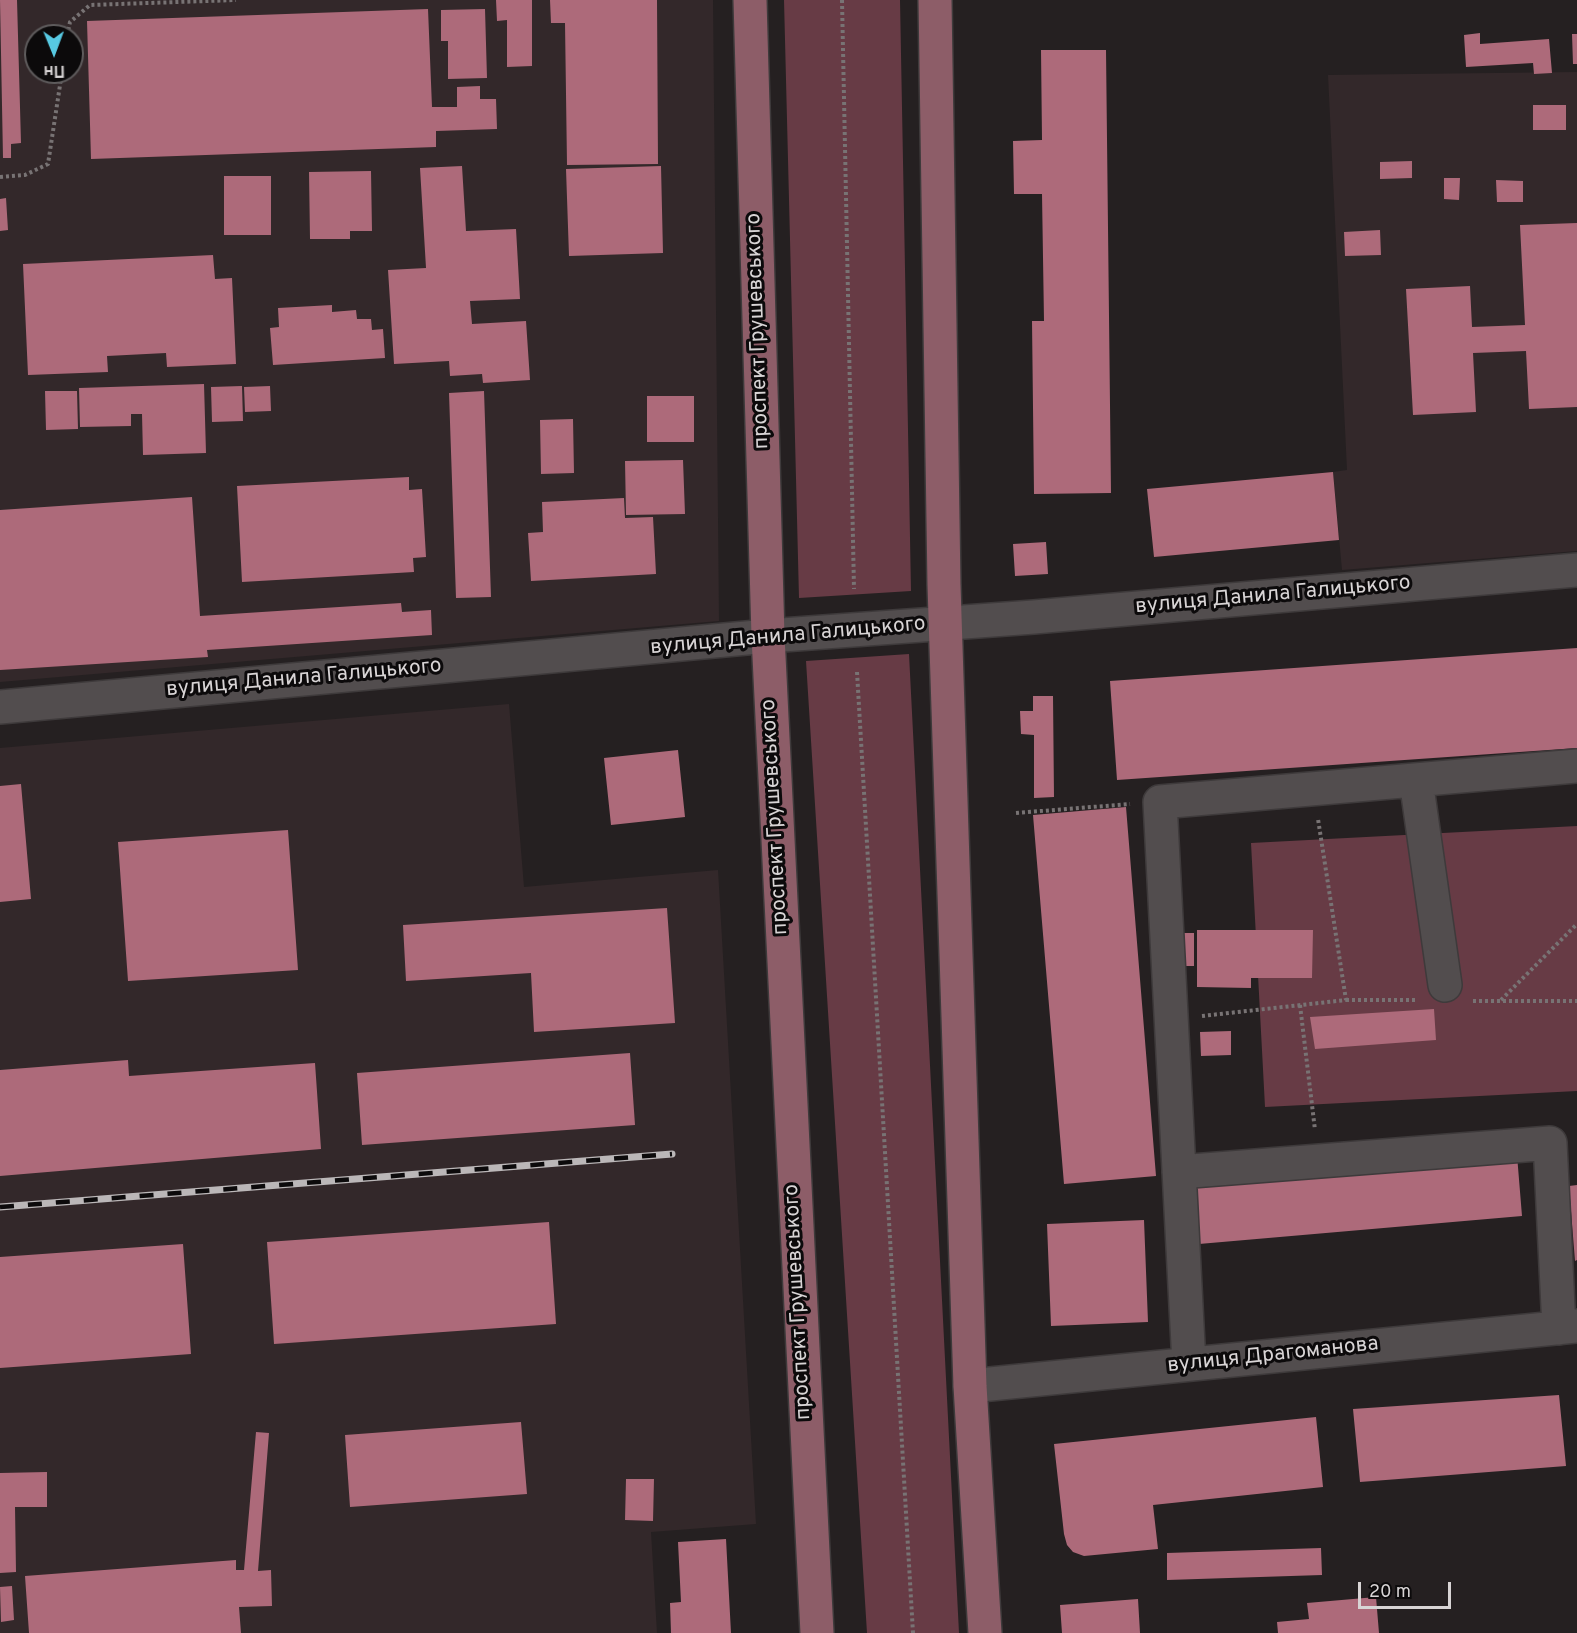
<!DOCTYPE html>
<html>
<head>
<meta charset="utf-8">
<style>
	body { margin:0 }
	#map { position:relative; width:1577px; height:1633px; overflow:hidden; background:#252021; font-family:Overpass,sans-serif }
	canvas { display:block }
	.north { position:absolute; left:24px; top:24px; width:60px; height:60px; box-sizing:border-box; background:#0c0a0b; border:2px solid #5e5b5c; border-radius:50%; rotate:179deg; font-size:16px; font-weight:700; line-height:24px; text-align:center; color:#d8d4d5 }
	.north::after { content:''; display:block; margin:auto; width:21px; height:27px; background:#57c9e2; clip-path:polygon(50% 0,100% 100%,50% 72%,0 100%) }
	.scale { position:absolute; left:1358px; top:1582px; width:93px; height:27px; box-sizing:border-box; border:3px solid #d8d4d5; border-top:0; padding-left:8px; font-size:18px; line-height:21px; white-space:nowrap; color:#d8d4d5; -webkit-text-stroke:4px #0c0a0b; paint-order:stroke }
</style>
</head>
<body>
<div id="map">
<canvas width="1577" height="1633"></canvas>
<div class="north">Пн</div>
<div class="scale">20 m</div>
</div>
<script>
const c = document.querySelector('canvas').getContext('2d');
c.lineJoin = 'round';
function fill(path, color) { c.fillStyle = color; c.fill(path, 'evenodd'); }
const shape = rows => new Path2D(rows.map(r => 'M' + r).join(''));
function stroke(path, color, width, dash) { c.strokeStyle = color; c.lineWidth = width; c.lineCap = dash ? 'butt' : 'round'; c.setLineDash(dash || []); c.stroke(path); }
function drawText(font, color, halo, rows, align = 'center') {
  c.font = font + ' Overpass,sans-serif'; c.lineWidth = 6; c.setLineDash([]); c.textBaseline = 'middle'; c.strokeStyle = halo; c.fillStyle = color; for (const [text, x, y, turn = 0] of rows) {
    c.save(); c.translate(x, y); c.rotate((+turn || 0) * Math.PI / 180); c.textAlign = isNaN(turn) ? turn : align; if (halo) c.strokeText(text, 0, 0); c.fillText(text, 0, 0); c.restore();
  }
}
fill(shape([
	[0,0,713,0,719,621,0,682],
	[36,36,72,36,72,72,36,72],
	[1577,72,1577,551,1342,570,1333,472,1347,470,1328,75],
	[509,704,524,887,718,870,756,1524,651,1532,657,1633,0,1633,0,748]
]), '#33282a');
fill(shape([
	[784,0,900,0,911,591,799,598],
	[909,654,959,1633,867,1633,806,661],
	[1577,826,1577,1091,1265,1107,1251,843]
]), '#673b45');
fill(shape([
	[0,0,17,0,21,143,11,144,11,158,3,158],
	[496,0,532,0,532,66,507,67,507,20,497,21],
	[550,0,657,0,658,164,567,165,565,23,551,23],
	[428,9,432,107,457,107,457,87,480,86,480,99,496,99,497,129,436,131,436,147,91,159,87,21],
	[485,9,487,78,448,79,448,41,441,41,441,10],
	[1480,33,1480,44,1549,39,1552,73,1534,74,1533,63,1466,67,1464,35],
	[1572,34,1577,34,1577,64,1573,64],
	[1041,50,1106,50,1111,493,1034,494,1032,321,1044,321,1042,194,1014,194,1013,141,1042,140],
	[1533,105,1566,105,1566,130,1533,130],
	[1412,161,1412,178,1380,179,1380,162],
	[462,166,466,231,516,229,520,299,470,301,472,324,526,321,530,380,483,383,482,374,450,376,449,361,394,364,388,270,426,268,420,168],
	[661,166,663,253,569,256,566,169],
	[371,171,372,231,350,231,350,239,310,239,309,172],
	[224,176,271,176,271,235,224,235],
	[1444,178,1460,178,1459,200,1444,199],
	[1496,180,1523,181,1523,202,1497,202],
	[6,198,8,230,0,231,0,199],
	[1577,223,1577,407,1529,409,1526,351,1473,353,1476,412,1413,415,1406,289,1470,286,1472,327,1525,325,1520,225],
	[1380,230,1381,255,1345,256,1344,232],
	[213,255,215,279,232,278,236,364,167,367,166,353,107,356,108,372,28,375,23,264],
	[332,305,332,312,356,310,357,319,371,319,372,330,383,329,385,358,273,365,270,328,279,327,278,308],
	[204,384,206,453,143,455,142,414,131,414,131,426,80,427,79,388],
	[242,386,243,421,212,422,211,387],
	[270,386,271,411,245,412,244,387],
	[45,391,77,391,78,429,46,430],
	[484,391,491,597,456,598,449,393],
	[647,396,694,396,694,442,647,442],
	[573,419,574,473,541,474,540,420],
	[683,460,685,514,626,515,625,461],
	[1333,472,1339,540,1154,557,1147,489],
	[409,477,409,490,422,489,426,557,413,558,414,572,242,582,237,486],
	[192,497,200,616,401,603,402,612,431,610,432,635,207,650,208,657,0,670,0,510],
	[624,498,625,518,653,517,656,574,531,581,528,533,543,532,542,502],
	[1046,542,1048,574,1015,576,1013,544],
	[1577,648,1577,748,1117,780,1110,681],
	[1033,696,1053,696,1054,797,1034,798,1034,735,1021,734,1020,711,1033,711],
	[678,750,685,817,611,825,604,758],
	[21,784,31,899,0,902,0,786],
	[1126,807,1156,1176,1064,1184,1033,815],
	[288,830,298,970,128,981,118,842],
	[667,908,675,1023,534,1032,531,973,406,981,403,925],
	[1197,930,1313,930,1312,978,1251,978,1251,988,1197,987],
	[1175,933,1194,933,1194,966,1175,966],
	[1434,1009,1436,1040,1315,1049,1310,1017],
	[1231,1031,1231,1055,1201,1056,1200,1032],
	[630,1053,635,1125,362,1145,357,1073],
	[128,1060,129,1076,315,1063,321,1149,0,1176,0,1070],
	[1517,1155,1522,1216,1199,1244,1194,1182],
	[1577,1185,1577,1260,1575,1261,1569,1186],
	[1144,1220,1148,1322,1051,1326,1047,1224],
	[549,1222,556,1324,274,1344,267,1242],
	[183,1244,191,1354,0,1368,0,1257],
	[1559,1395,1566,1466,1360,1482,1353,1409],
	[1316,1417,1323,1487,1153,1505,1158,1549,1084,1556,1073,1552,1067,1545,1064,1534,1054,1444],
	[521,1422,527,1494,350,1507,345,1435],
	[256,1432,269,1433,258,1571,271,1570,272,1606,239,1607,241,1633,29,1633,25,1576,236,1560,236,1570,244,1570],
	[47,1472,47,1507,15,1507,16,1572,0,1573,0,1473],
	[626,1479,654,1479,653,1521,625,1520],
	[726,1539,731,1633,671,1633,670,1603,681,1602,678,1542],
	[1321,1548,1322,1575,1167,1580,1167,1553],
	[12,1586,14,1620,1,1622,0,1587],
	[1376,1597,1379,1633,1278,1633,1277,1622,1309,1619,1307,1603],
	[1138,1599,1140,1633,1062,1633,1060,1605]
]), '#ad6a7a');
const minor = shape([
	[0,707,768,636,1034,617,1577,570],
	[1416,780,1445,985],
	[1179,1172,1550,1143,1559,1328],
	[1189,1364,1160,802,1577,766],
	[970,1386,1577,1326]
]);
const major = shape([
	[750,0,768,636,817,1633],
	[935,0,944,585,970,1386,985,1633]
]);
stroke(minor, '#3e3a3b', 36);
stroke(major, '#3e3a3b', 36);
stroke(shape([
	[842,0,854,589],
	[67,36,70,22,90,5,236,0],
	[0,177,25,175,48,164,62,72],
	[857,672,913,1633],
	[1016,813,1130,804],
	[1346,1000,1418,1000],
	[1501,1000,1577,924],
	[1473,1001,1577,1001],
	[1300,1005,1315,1130],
	[1202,1016,1346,1000,1318,819]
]), '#787374', 4, [3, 3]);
stroke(minor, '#524d4e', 33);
stroke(major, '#8d5d68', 33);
const rail = shape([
	[0,1207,672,1154]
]);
stroke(rail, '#bbb7b8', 7);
stroke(rail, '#0c0a0b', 4.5, [14]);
drawText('21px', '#d8d4d5', '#0c0a0b', [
	["проспект Грушевського",759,331,-92],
	["вулиця Данила Галицького",1273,596,-5],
	["вулиця Данила Галицького",788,637,-5],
	["вулиця Данила Галицького",304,679,-5],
	["проспект Грушевського",776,817,-93],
	["проспект Грушевського",799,1302,-93],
	["вулиця Драгоманова",1273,1356,-6]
]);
</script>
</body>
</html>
